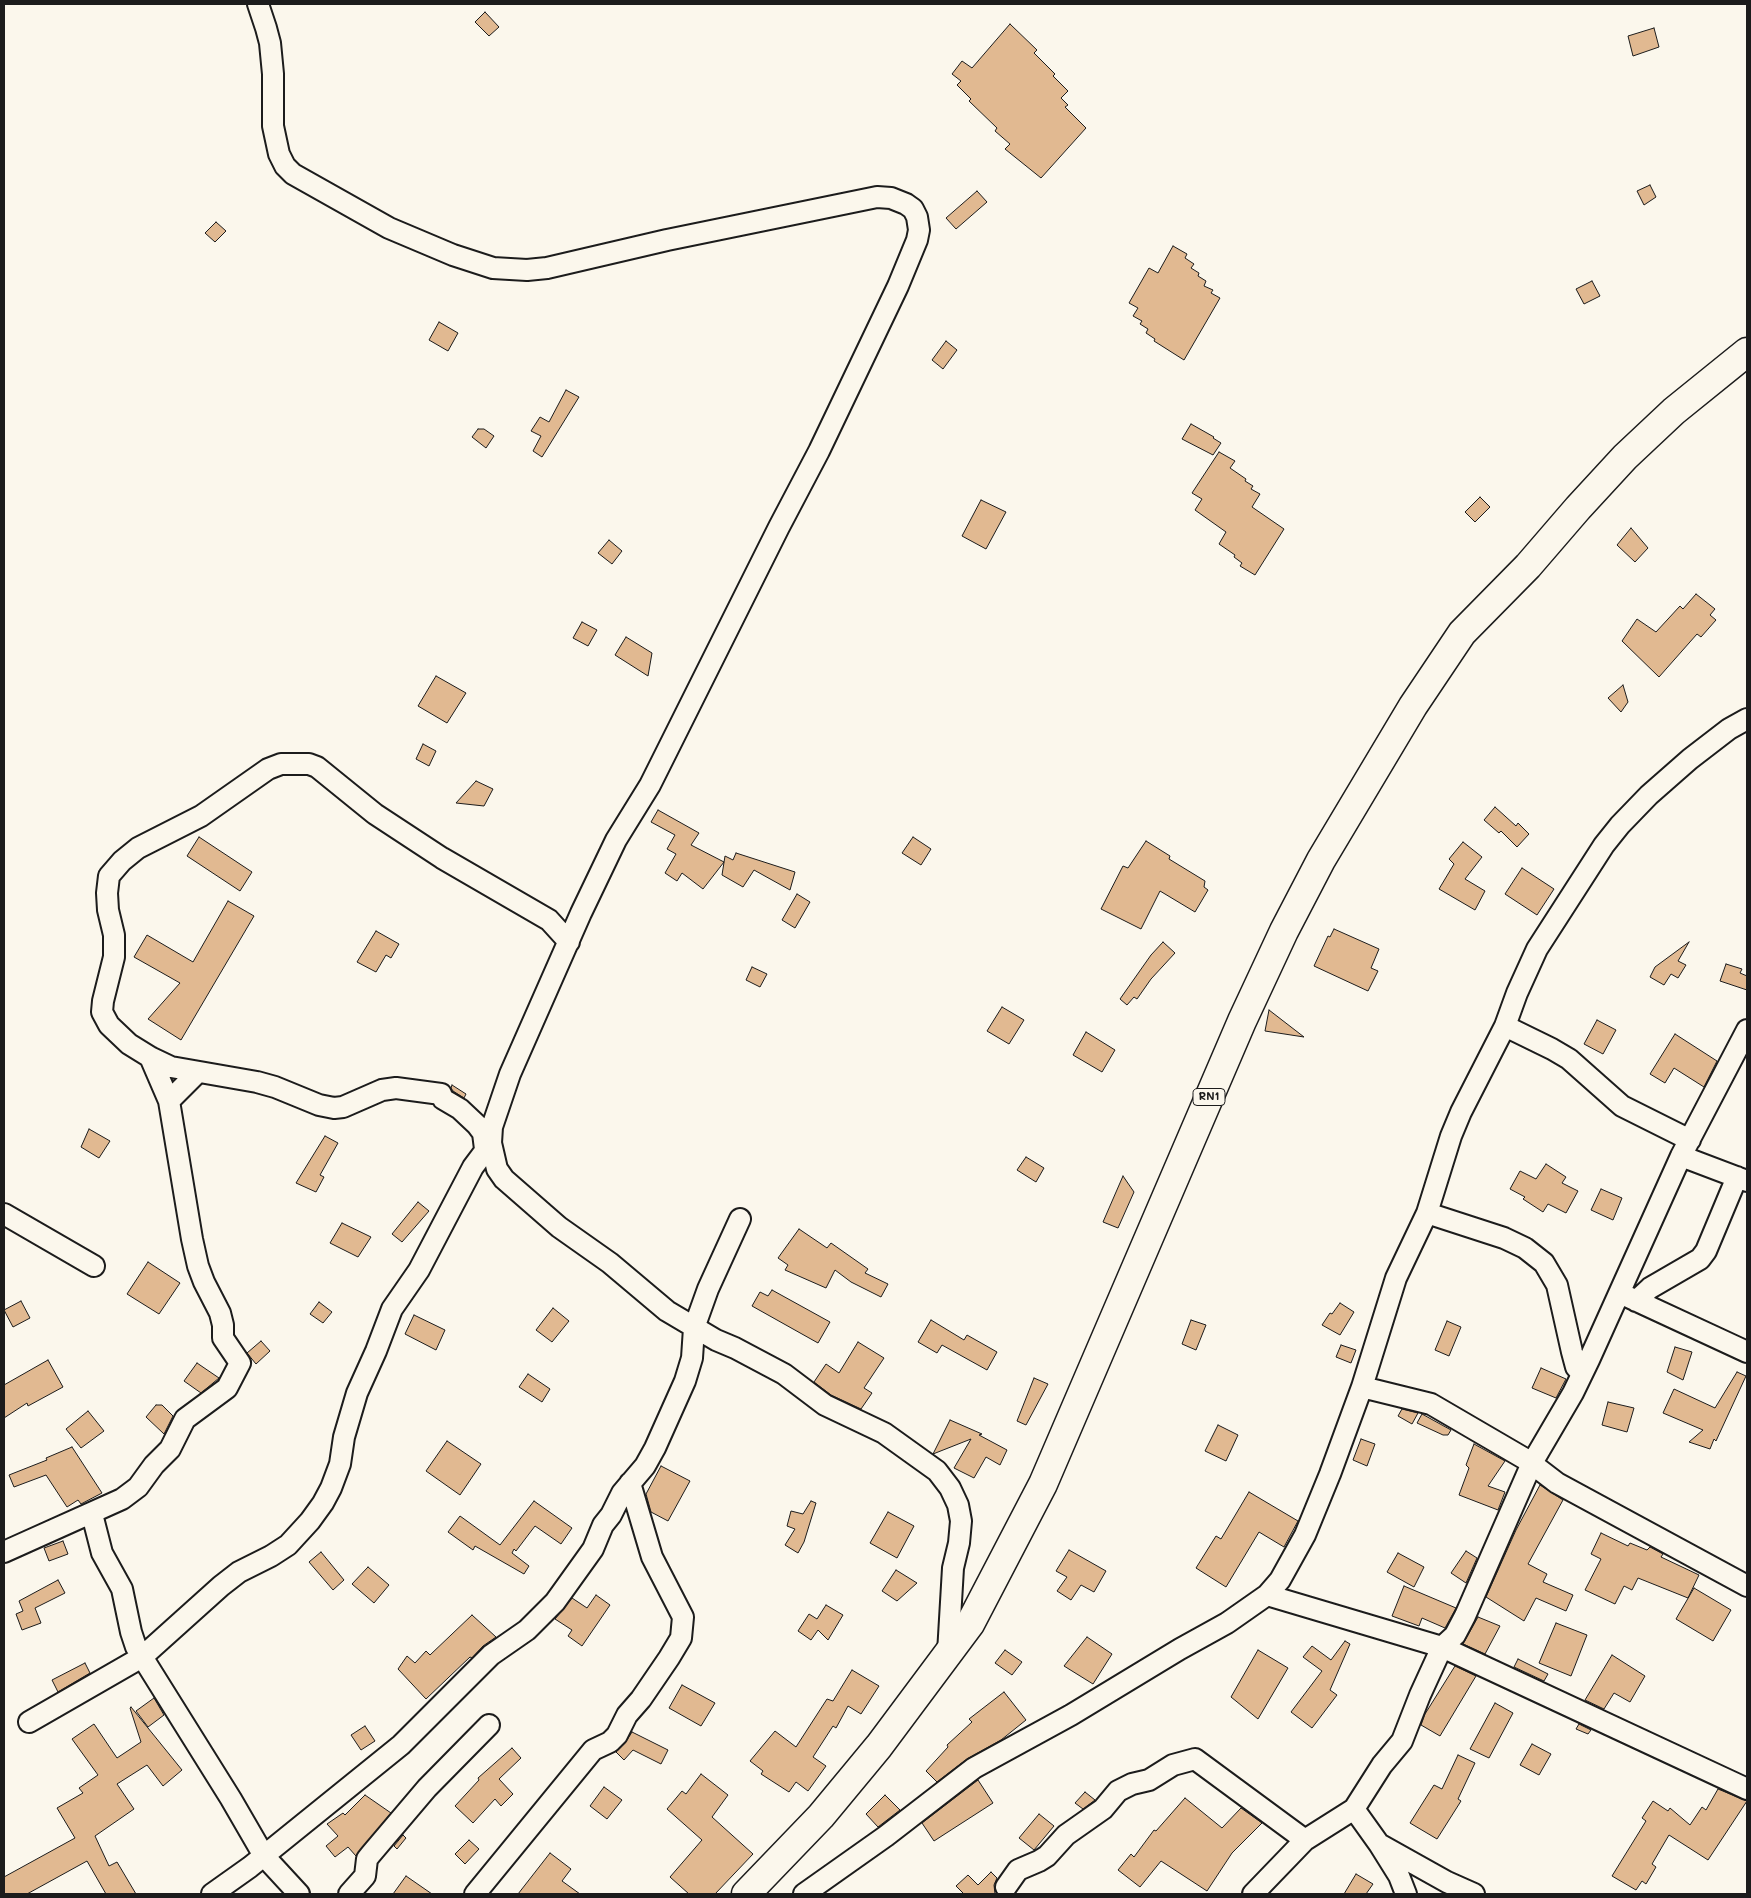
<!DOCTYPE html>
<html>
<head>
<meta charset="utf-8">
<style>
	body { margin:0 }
	#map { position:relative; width:1751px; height:1898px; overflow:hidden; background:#fbf7ec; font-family:Mali,sans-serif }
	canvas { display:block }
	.frame { position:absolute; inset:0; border:5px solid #1c1c1c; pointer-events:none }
</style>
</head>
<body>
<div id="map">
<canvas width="1751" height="1898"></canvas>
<div class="frame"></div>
</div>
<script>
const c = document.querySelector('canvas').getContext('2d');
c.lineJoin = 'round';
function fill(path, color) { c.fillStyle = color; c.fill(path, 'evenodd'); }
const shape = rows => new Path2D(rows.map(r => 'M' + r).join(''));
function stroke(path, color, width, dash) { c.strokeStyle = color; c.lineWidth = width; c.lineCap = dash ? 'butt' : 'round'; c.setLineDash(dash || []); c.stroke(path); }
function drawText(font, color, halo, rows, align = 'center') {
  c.font = font + ' Mali,sans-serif'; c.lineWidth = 4.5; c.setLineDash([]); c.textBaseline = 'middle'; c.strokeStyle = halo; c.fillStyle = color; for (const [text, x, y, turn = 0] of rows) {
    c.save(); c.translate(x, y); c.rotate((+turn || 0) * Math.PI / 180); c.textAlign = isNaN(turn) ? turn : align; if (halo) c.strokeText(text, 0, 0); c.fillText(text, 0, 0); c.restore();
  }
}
const building = shape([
	[485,12,499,27,489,36,475,22,485,12],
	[1010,24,1037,50,1034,53,1055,74,1053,76,1068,91,1061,98,1068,105,1065,107,1086,128,1041,178,1005,149,1010,144,995,131,997,128,969,101,971,99,957,85,961,81,952,74,962,61,972,68,1010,24],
	[1654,28,1659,47,1633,56,1628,36,1654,28],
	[1650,185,1656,197,1644,205,1637,191,1650,185],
	[977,191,987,202,956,229,946,218,977,191],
	[216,222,226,231,215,242,205,233,216,222],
	[1173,246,1187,254,1185,258,1194,264,1191,268,1199,273,1198,276,1206,281,1204,286,1213,290,1211,293,1220,298,1184,360,1154,341,1155,339,1146,333,1148,329,1140,324,1142,321,1133,316,1138,308,1129,303,1149,268,1158,273,1173,246],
	[1592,281,1600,296,1584,304,1576,289,1592,281],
	[439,322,458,333,448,351,429,340,439,322],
	[946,341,957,350,943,369,932,360,946,341],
	[566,390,579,397,542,457,533,451,541,436,531,431,540,417,549,422,566,390],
	[1191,424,1214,437,1213,438,1221,443,1213,455,1182,439,1191,424],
	[478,429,484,429,494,436,486,448,472,437,478,429],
	[1219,452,1235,461,1230,468,1246,479,1245,481,1253,486,1251,489,1260,494,1252,507,1284,529,1255,575,1240,566,1242,563,1234,557,1235,555,1219,544,1226,532,1195,510,1202,499,1192,493,1219,452],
	[1480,497,1490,507,1475,522,1465,512,1480,497],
	[981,500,1006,512,986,549,962,536,981,500],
	[1631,528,1648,548,1635,562,1617,545,1631,528],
	[609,540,622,551,612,564,598,553,609,540],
	[1696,594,1715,609,1710,615,1716,620,1701,637,1697,634,1659,677,1622,641,1637,619,1656,632,1680,606,1683,609,1696,594],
	[582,622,597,630,588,646,573,638,582,622],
	[626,637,652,653,648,676,615,655,626,637],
	[436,676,466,693,447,723,418,706,436,676],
	[1623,685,1628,702,1621,712,1608,698,1623,685],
	[423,744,436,751,429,766,416,759,423,744],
	[476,781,493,789,484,806,456,803,476,781],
	[1495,807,1516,826,1518,823,1529,834,1517,847,1501,831,1499,833,1484,820,1495,807],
	[658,810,699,833,691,845,724,862,703,889,682,873,677,881,665,873,676,854,667,849,675,835,651,822,658,810],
	[199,837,252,872,240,891,187,856,199,837],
	[913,837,931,849,921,865,902,853,913,837],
	[1146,841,1170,856,1169,859,1205,881,1204,887,1208,890,1195,912,1160,891,1141,929,1101,909,1123,866,1128,868,1146,841],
	[1463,842,1482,857,1465,879,1485,891,1475,910,1439,889,1454,864,1449,859,1463,842],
	[736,853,795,872,790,890,754,870,743,887,722,875,725,856,733,860,736,853],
	[1522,868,1554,889,1537,915,1505,894,1522,868],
	[797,894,810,902,795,928,782,920,797,894],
	[228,901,254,916,181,1040,148,1019,180,983,134,957,147,935,193,962,228,901],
	[1334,929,1379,949,1371,968,1378,971,1368,991,1314,966,1328,936,1330,937,1334,929],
	[376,931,399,944,391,958,386,955,376,972,357,962,376,931],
	[1163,942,1175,953,1151,979,1137,999,1134,997,1127,1005,1120,999,1151,955,1163,942],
	[1689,942,1678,961,1686,965,1678,978,1671,974,1664,985,1650,977,1655,967,1689,942],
	[1726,964,1742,969,1740,973,1747,976,1747,990,1720,981,1726,964],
	[752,967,767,974,760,987,746,980,752,967],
	[1002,1007,1024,1020,1009,1044,987,1031,1002,1007],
	[1269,1010,1304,1037,1265,1031,1269,1010],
	[1597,1020,1616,1030,1603,1054,1584,1044,1597,1020],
	[1086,1032,1115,1050,1102,1072,1073,1055,1086,1032],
	[1675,1034,1717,1061,1704,1087,1674,1068,1665,1083,1650,1074,1675,1034],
	[452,1085,466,1094,464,1098,453,1091,451,1088,452,1085],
	[89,1129,110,1141,99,1158,81,1147,89,1129],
	[325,1136,338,1143,320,1175,324,1177,316,1192,296,1183,325,1136],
	[1026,1157,1044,1168,1036,1182,1017,1170,1026,1157],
	[1546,1164,1566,1177,1562,1183,1578,1191,1566,1213,1548,1204,1543,1212,1523,1199,1525,1197,1510,1189,1520,1171,1536,1179,1546,1164],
	[1123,1176,1134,1192,1118,1228,1103,1222,1123,1176],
	[1601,1189,1622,1198,1613,1220,1591,1210,1601,1189],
	[418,1202,429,1211,402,1242,392,1234,418,1202],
	[342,1223,371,1237,358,1257,330,1243,342,1223],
	[799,1229,827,1248,831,1243,868,1269,865,1273,888,1284,881,1297,851,1282,835,1270,826,1288,785,1270,788,1265,778,1258,799,1229],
	[148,1262,180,1283,159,1314,127,1294,148,1262],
	[772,1290,830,1322,818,1343,752,1306,760,1292,768,1296,772,1290],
	[21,1301,30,1318,13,1327,4,1310,21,1301],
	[319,1302,332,1312,323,1323,310,1314,319,1302],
	[1340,1303,1354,1312,1340,1335,1322,1325,1330,1313,1332,1314,1340,1303],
	[553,1308,569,1321,552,1342,536,1330,553,1308],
	[414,1315,445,1330,436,1350,405,1334,414,1315],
	[931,1320,964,1340,967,1335,997,1352,987,1370,942,1345,937,1353,918,1342,931,1320],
	[1191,1320,1206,1325,1196,1350,1182,1344,1191,1320],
	[1447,1321,1461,1327,1449,1356,1435,1350,1447,1321],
	[261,1341,270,1351,256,1364,247,1353,261,1341],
	[858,1342,884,1358,864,1388,872,1393,861,1409,831,1395,814,1382,826,1364,839,1373,858,1342],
	[1341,1345,1356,1350,1351,1363,1336,1357,1341,1345],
	[1675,1347,1692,1352,1683,1380,1667,1372,1675,1347],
	[48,1360,63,1387,28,1406,27,1403,4,1418,4,1385,48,1360],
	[197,1363,219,1378,201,1393,184,1381,197,1363],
	[1541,1368,1566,1379,1556,1398,1532,1388,1541,1368],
	[1737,1372,1746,1376,1716,1441,1714,1439,1710,1449,1689,1442,1703,1430,1663,1413,1674,1389,1715,1408,1737,1372],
	[528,1374,550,1389,542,1402,519,1387,528,1374],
	[1034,1378,1048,1384,1026,1425,1017,1421,1034,1378],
	[1608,1402,1634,1408,1627,1432,1602,1425,1608,1402],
	[156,1405,162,1405,173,1416,164,1434,146,1417,156,1405],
	[1402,1409,1418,1413,1412,1424,1398,1416,1402,1409],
	[88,1411,104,1431,81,1448,66,1429,88,1411],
	[1422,1414,1451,1430,1448,1435,1443,1435,1417,1423,1422,1414],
	[950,1420,982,1434,979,1435,1007,1450,1000,1465,986,1457,974,1478,954,1468,971,1439,933,1454,950,1420],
	[1218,1425,1238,1435,1226,1461,1205,1451,1218,1425],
	[1361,1439,1375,1444,1367,1466,1353,1460,1361,1439],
	[447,1441,481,1464,460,1495,426,1471,447,1441],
	[1474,1444,1505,1461,1488,1486,1505,1492,1498,1510,1459,1495,1469,1468,1466,1465,1474,1444],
	[72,1447,102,1493,81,1504,78,1500,67,1507,46,1475,14,1487,9,1475,47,1460,46,1458,72,1447],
	[661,1466,690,1481,668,1521,651,1512,646,1494,661,1466],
	[1540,1485,1563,1500,1528,1564,1547,1574,1543,1582,1573,1595,1566,1611,1536,1598,1524,1621,1486,1597,1516,1530,1540,1485],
	[1249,1492,1298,1521,1284,1547,1259,1532,1226,1587,1196,1568,1216,1536,1221,1539,1249,1492],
	[534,1501,572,1528,561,1544,535,1526,516,1551,514,1549,512,1553,529,1566,524,1574,475,1546,473,1550,448,1532,460,1516,500,1545,534,1501],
	[811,1501,816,1503,804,1542,798,1553,785,1545,795,1529,787,1526,791,1511,803,1514,811,1501],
	[888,1512,914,1526,897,1558,870,1543,888,1512],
	[1601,1533,1628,1546,1630,1543,1647,1550,1650,1547,1663,1554,1661,1557,1699,1575,1688,1598,1638,1578,1632,1590,1624,1586,1615,1604,1585,1590,1601,1559,1591,1554,1601,1533],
	[63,1541,68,1554,49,1561,44,1548,63,1541],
	[1069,1550,1106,1571,1094,1592,1081,1585,1071,1600,1057,1591,1067,1577,1056,1571,1069,1550],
	[1466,1551,1477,1558,1466,1583,1451,1573,1466,1551],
	[321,1552,344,1580,333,1590,309,1562,321,1552],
	[1398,1553,1424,1567,1414,1587,1387,1572,1398,1553],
	[368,1567,389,1585,374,1603,352,1584,368,1567],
	[896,1570,917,1583,897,1601,882,1591,896,1570],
	[58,1580,65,1593,35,1608,41,1623,22,1630,16,1614,23,1611,19,1601,58,1580],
	[1404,1586,1456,1608,1445,1628,1422,1618,1419,1626,1392,1616,1404,1586],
	[1694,1588,1731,1610,1713,1641,1676,1619,1694,1588],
	[596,1595,610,1605,582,1646,568,1636,572,1630,555,1619,572,1598,587,1608,596,1595],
	[826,1605,843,1615,828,1640,818,1630,811,1640,798,1631,809,1614,817,1619,826,1605],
	[472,1615,496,1637,483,1646,472,1658,470,1657,426,1699,398,1669,407,1656,415,1663,426,1651,430,1655,472,1615],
	[1478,1617,1500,1626,1485,1654,1463,1644,1478,1617],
	[1556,1623,1587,1635,1571,1676,1539,1663,1556,1623],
	[1087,1637,1112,1654,1093,1684,1064,1666,1087,1637],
	[1345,1641,1350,1644,1330,1690,1337,1695,1312,1728,1291,1712,1322,1671,1303,1657,1312,1646,1331,1660,1345,1641],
	[1005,1650,1022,1662,1012,1675,995,1663,1005,1650],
	[1258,1650,1288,1668,1258,1719,1231,1697,1258,1650],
	[1612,1655,1645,1676,1630,1702,1614,1693,1604,1709,1585,1700,1612,1655],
	[1518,1659,1548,1674,1544,1681,1514,1667,1518,1659],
	[85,1663,90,1673,58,1692,52,1680,85,1663],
	[1455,1666,1476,1676,1440,1736,1421,1725,1425,1714,1455,1666],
	[852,1670,879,1686,861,1714,848,1706,836,1728,833,1726,813,1757,826,1766,808,1791,796,1782,789,1792,761,1774,763,1771,750,1761,775,1731,796,1747,827,1699,833,1701,852,1670],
	[682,1685,715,1703,701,1726,669,1708,682,1685],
	[1004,1692,1026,1720,1001,1740,967,1759,937,1782,926,1771,948,1747,947,1745,972,1722,969,1719,1004,1692],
	[154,1698,164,1715,148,1727,136,1711,154,1698],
	[1495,1703,1513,1713,1489,1758,1470,1749,1495,1703],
	[131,1707,182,1770,163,1786,147,1765,117,1784,134,1809,95,1836,109,1866,117,1862,136,1894,106,1894,87,1861,27,1894,4,1894,4,1877,75,1838,57,1808,83,1793,79,1788,98,1775,72,1739,94,1724,117,1758,141,1742,130,1708,131,1707],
	[1579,1724,1591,1730,1588,1734,1576,1729,1579,1724],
	[365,1726,375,1741,361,1750,351,1735,365,1726],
	[632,1732,668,1750,661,1764,633,1750,624,1760,616,1752,625,1743,632,1732],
	[1532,1744,1551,1754,1539,1775,1520,1765,1532,1744],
	[512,1748,521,1758,499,1779,513,1794,501,1806,495,1799,473,1823,455,1806,479,1780,478,1778,512,1748],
	[1458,1755,1475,1763,1458,1799,1461,1801,1437,1839,1410,1823,1434,1785,1442,1789,1458,1755],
	[701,1774,728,1795,712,1817,753,1854,715,1894,689,1894,670,1877,702,1840,667,1809,682,1791,686,1794,701,1774],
	[978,1780,993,1803,934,1841,922,1823,978,1780],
	[604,1787,622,1800,607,1819,590,1806,604,1787],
	[1718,1789,1747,1801,1708,1860,1669,1835,1652,1864,1656,1867,1646,1884,1642,1881,1636,1890,1612,1876,1646,1821,1642,1818,1653,1801,1668,1811,1670,1808,1690,1825,1702,1807,1706,1810,1718,1789],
	[1085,1792,1095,1800,1083,1809,1075,1803,1085,1792],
	[365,1795,391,1813,356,1856,348,1847,335,1857,326,1846,338,1836,327,1824,343,1813,345,1815,365,1795],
	[885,1795,900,1810,878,1827,866,1814,885,1795],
	[1185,1798,1222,1828,1241,1808,1262,1823,1232,1853,1207,1891,1161,1861,1140,1887,1118,1870,1131,1854,1134,1857,1154,1830,1156,1831,1185,1798],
	[1039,1814,1054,1826,1034,1850,1019,1838,1039,1814],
	[403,1835,406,1838,397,1849,394,1846,403,1835],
	[469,1840,479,1849,465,1864,455,1854,469,1840],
	[550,1853,571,1869,562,1881,580,1894,518,1894,550,1853],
	[991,1872,997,1878,994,1885,995,1894,964,1894,956,1886,968,1875,978,1885,991,1872],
	[1356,1874,1373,1884,1366,1894,1344,1894,1356,1874],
	[406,1876,432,1894,393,1894,406,1876]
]);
fill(building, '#e1b991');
stroke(building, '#1c1c1c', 1);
const street = shape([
	[258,4,266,28,270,43,273,74,273,126,279,154,285,166,293,174,389,228,453,255,493,268,527,270,547,268,667,240,877,197,891,198,906,204,913,209,917,217,919,230,917,240,898,286,819,451,779,527,650,785,616,840,581,913,510,1074,492,1127,491,1143,497,1169,504,1179,559,1227,610,1263,667,1311,716,1340,735,1348,784,1374,825,1405,884,1433,937,1471,950,1488,958,1505,961,1521,959,1543,953,1568,948,1653],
	[1505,1026,1552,1049,1569,1059,1622,1106,1690,1140],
	[169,1101,198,1072],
	[485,1149,483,1133,477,1125,460,1109,443,1099,441,1094,396,1088,382,1090,343,1107,334,1108,319,1105,275,1087,257,1082,171,1067,150,1057,129,1044,109,1025,102,1012,103,1001,114,957,114,935,108,910,107,893,109,876,122,861,138,848,201,816,268,769,281,764,309,764,317,767,375,814,442,858,549,920,569,942],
	[1681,1156,1747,1181],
	[1427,1213,1504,1238,1525,1248,1544,1263,1557,1285,1572,1352,1576,1367,1582,1374],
	[4,1214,94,1266],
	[1624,1295,1747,1352],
	[1636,1301,1650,1288,1700,1259,1706,1251,1737,1177],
	[1362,1387,1431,1404,1527,1460,1557,1483,1747,1586],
	[92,1514,102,1553,122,1589,131,1632,136,1647,231,1799,264,1856,299,1894],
	[4,1552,122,1499,138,1487,154,1465,170,1449,185,1419,227,1388,240,1363,223,1338,223,1325,220,1313,204,1282,198,1266,192,1239,169,1101,150,1057],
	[1267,1595,1442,1647,1747,1789],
	[29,1722,142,1657,221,1586,239,1572,271,1556,288,1545,310,1521,323,1503,331,1488,340,1464,344,1437,357,1393,376,1351,392,1309,419,1270,473,1167,491,1143],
	[1354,1809,1379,1844,1399,1876,1406,1894],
	[1379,1844,1447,1882,1474,1894],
	[1006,1887,1018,1870,1039,1861,1047,1856,1066,1835,1103,1809,1118,1791,1132,1784,1149,1780,1173,1765,1195,1759,1305,1840],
	[212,1894,250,1867,401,1745,491,1655,527,1630,555,1602,593,1549,603,1525,611,1515,622,1493,645,1466,655,1448,685,1381,692,1358,694,1328,708,1289,740,1219],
	[349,1894,365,1876,367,1859,371,1854,427,1788,489,1725],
	[475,1894,593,1750,610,1742,617,1735,627,1715,641,1699,669,1658,681,1638,683,1617,652,1557,630,1483],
	[804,1894,886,1836,974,1768,1071,1715,1180,1649,1227,1623,1267,1595,1280,1580,1305,1535,1330,1474,1362,1387,1396,1278,1427,1213,1451,1136,1461,1112,1505,1026,1517,993,1537,949,1604,845,1620,825,1649,795,1690,759,1729,729,1747,719],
	[1253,1894,1305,1840,1354,1809,1382,1765,1402,1741,1420,1695,1442,1647,1455,1635,1465,1616,1532,1463,1573,1393,1589,1360,1681,1156,1747,1030]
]);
const highway = shape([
	[746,1894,821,1816,879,1746,970,1624,1043,1484,1242,1021,1284,931,1321,860,1413,706,1462,633,1528,566,1578,508,1625,457,1674,411,1747,352]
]);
stroke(street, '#1c1c1c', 24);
stroke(highway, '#1c1c1c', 31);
stroke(street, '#fbf7ec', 20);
stroke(highway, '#fbf7ec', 28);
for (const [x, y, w] of [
	[1209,1097,32]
]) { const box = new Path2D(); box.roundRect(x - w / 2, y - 8.5, w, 17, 4); c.fillStyle = '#fbf7ec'; c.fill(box); stroke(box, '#1c1c1c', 1); }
drawText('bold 11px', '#1c1c1c', null, [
	["RN1",1209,1097]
]);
</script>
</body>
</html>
